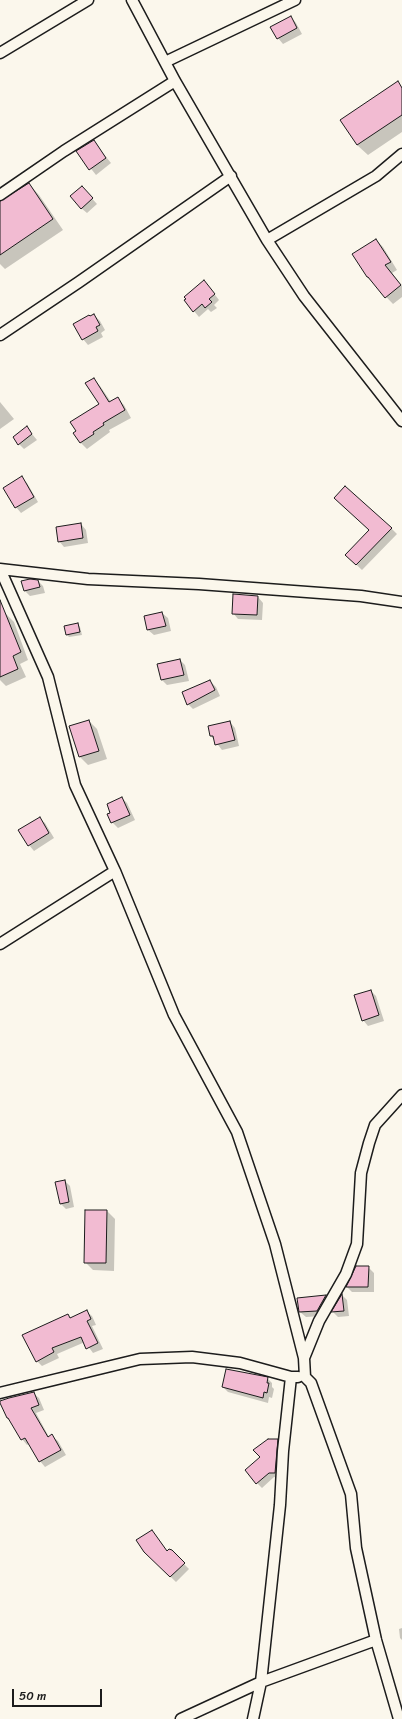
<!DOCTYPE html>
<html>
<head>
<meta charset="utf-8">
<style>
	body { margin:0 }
	#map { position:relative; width:402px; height:1719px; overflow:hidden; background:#fbf7ec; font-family:Sriracha,sans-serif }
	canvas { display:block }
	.scale { position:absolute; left:12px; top:1689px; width:90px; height:18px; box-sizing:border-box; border:2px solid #1c1c1c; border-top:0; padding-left:5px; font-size:12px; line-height:14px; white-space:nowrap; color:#1c1c1c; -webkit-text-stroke:3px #fbf7ec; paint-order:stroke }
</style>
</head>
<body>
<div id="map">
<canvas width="402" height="1719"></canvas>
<div class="scale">50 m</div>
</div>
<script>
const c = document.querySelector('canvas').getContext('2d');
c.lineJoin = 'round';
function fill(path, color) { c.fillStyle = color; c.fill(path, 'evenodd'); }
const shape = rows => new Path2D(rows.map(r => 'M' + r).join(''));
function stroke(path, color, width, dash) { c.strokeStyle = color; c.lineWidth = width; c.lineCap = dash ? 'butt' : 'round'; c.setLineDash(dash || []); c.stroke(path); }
fill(shape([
	[291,17,296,23,302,34,283,44,278,38],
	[397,82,402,87,402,132,368,155,357,145],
	[93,141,111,163,96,175,77,151],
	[29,184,39,195,63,230,5,269,0,264,0,203],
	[87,193,97,204,87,213,81,208],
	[376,240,383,247,397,270,392,273,402,286,402,297,393,304,367,277],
	[209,287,219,300,214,305,217,308,211,312,208,309,199,317,194,311],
	[94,315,100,321,105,330,101,333,103,337,88,345,83,339,90,317],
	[93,379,100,386,111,402,117,398,124,405,131,418,109,430,110,432,87,449,80,442,100,405],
	[0,402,14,419,0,429],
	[27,428,37,440,24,449,19,444],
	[21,478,27,483,38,502,21,513,16,507],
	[81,524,86,530,88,543,64,547,59,541],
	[391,528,397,534,362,570,346,555],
	[38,581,43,586,45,593,30,596,25,591,22,582],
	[258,597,263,603,262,620,238,619,233,613],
	[162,613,168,618,171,631,154,635,148,630],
	[6,614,14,622,28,660,20,664,26,677,6,686,0,680,0,616],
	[78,624,80,627,82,635,69,637,67,635],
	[180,660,185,665,189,681,167,685,162,680,158,664],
	[210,681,216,687,220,696,193,709,188,704],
	[89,721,97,729,107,759,88,765,80,757,71,726],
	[230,722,235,728,239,746,222,750,211,736],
	[122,798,127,803,135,820,118,828,112,822,112,813],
	[39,818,45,823,54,838,34,851,29,845],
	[371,991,376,996,384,1021,368,1026,363,1020],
	[65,1181,70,1186,74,1207,66,1209,60,1203],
	[107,1211,115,1219,114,1271,93,1270,85,1262],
	[368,1267,374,1273,374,1292,352,1292,347,1287],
	[342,1295,347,1300,349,1316,338,1317,333,1312],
	[326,1296,331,1301,323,1316,306,1317,300,1312,299,1298],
	[86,1311,92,1316,96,1325,92,1326,103,1349,93,1353,85,1342,57,1354,59,1358,42,1366,37,1361,68,1316,71,1318],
	[267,1378,272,1383,272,1387,274,1389,272,1398,269,1397,268,1403,228,1392,223,1387],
	[33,1393,39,1398,44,1410,36,1413,49,1437,52,1436,58,1441,66,1455,45,1467,40,1461,30,1443,27,1445,22,1439,12,1423,7,1418],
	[277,1440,282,1445,280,1478,274,1477,262,1488,257,1483,261,1457],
	[152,1531,168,1552,171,1551,189,1569,176,1582,145,1552],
	[402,1628,402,1640,400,1638,399,1629]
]), '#0003');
const building = shape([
	[291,16,297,28,277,39,270,27,291,16],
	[398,81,402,88,402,115,357,145,340,120,398,81],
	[94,140,106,158,89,170,76,151,94,140],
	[29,183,53,219,0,255,0,201,29,183],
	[82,186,93,198,81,209,70,196,82,186],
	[376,239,391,262,385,265,401,285,385,298,368,277,367,277,352,254,376,239],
	[204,280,215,294,209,299,212,302,205,308,202,304,193,312,184,300,186,299,184,297,204,280],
	[94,314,100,325,96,327,98,331,82,340,73,324,89,315,90,316,94,314],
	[94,378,109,402,118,397,125,410,103,423,104,425,93,432,94,434,80,443,73,433,76,431,70,422,99,404,85,383,94,378],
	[27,426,32,434,18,445,13,437,27,426],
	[22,476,34,497,15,508,3,488,22,476],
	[345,486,392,528,356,565,345,555,369,530,334,498,345,486],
	[81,523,83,538,58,542,56,527,81,523],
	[30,579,38,580,40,587,24,591,21,581,30,579],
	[233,594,258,596,257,615,232,614,233,594],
	[0,600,21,652,13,656,18,669,0,677,0,600],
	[162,612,166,626,147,630,144,616,162,612],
	[78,623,80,632,66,635,64,626,78,623],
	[180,659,184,675,161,680,157,664,180,659],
	[210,680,215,690,187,705,182,692,210,680],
	[89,720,99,751,79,757,69,726,89,720],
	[230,721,235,740,215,745,213,736,210,736,208,726,230,721],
	[122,797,130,815,111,823,107,814,110,813,107,804,122,797],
	[40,817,49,833,28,846,18,830,40,817],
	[371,990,379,1015,362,1021,354,995,371,990],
	[65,1180,69,1202,60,1204,55,1182,65,1180],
	[85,1210,107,1210,106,1263,84,1263,85,1210],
	[356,1266,369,1266,368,1287,346,1287,356,1266],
	[342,1294,344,1311,331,1312,342,1294],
	[326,1295,317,1311,299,1312,297,1298,326,1295],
	[87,1310,91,1319,87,1321,98,1343,86,1349,81,1337,52,1348,54,1352,36,1362,22,1335,68,1314,70,1318,87,1310],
	[226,1369,268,1377,267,1383,269,1383,267,1393,264,1392,263,1398,222,1387,226,1369],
	[34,1392,39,1405,31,1408,48,1437,52,1434,61,1450,39,1462,25,1438,21,1440,8,1418,7,1418,0,1403,0,1401,9,1398,34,1392],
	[268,1439,278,1439,275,1473,269,1473,256,1484,245,1470,260,1457,253,1450,268,1439],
	[152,1530,167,1551,169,1549,172,1550,185,1563,170,1577,144,1552,136,1540,152,1530]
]);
fill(building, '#f2bbd2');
stroke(building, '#1c1c1c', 1);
const street = shape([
	[132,0,175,81,267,240,304,296,402,421],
	[0,53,88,0],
	[165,62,295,0],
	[0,195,64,151,175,81],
	[267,240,376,176,402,154],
	[0,335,79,282,231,176],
	[0,569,48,677,75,785,115,871,174,1015,237,1132,275,1244,304,1358,305,1377,311,1383,351,1494,356,1548,376,1640,399,1719],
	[0,569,88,579,199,584,361,596,402,602],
	[0,944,115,871],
	[304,1358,319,1321,346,1274,357,1244,361,1173,369,1143,375,1125,402,1095],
	[0,1393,140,1359,192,1357,240,1363,291,1377,298,1377],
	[181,1719,261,1682,376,1640],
	[253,1719,261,1682,280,1505,283,1451,291,1377]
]);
stroke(street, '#1c1c1c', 13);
stroke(street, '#fbf7ec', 10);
</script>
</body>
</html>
